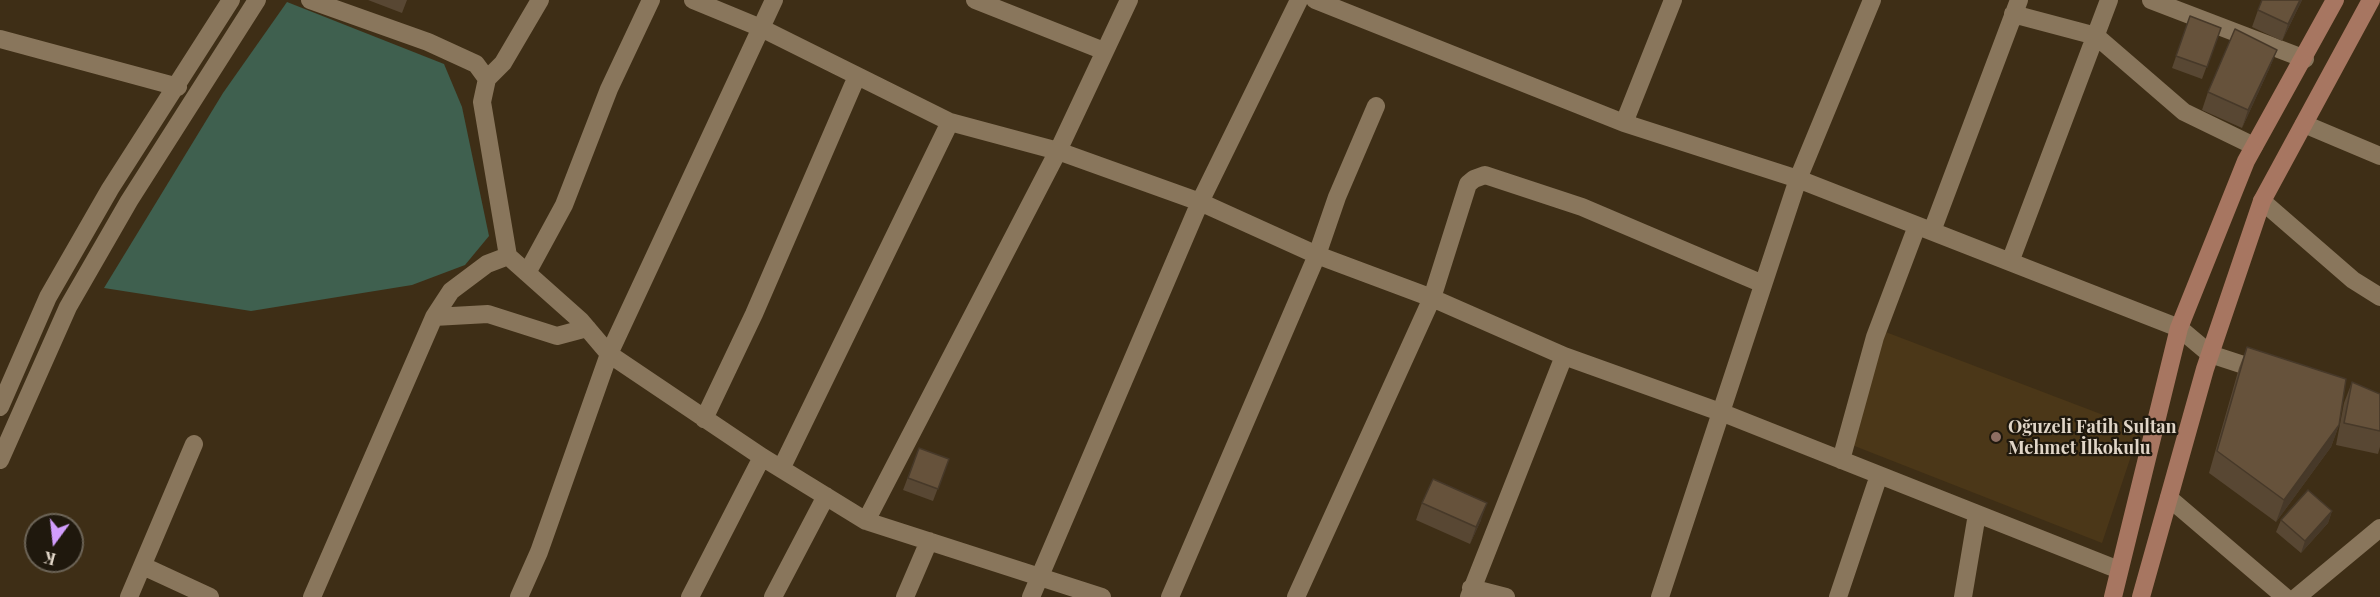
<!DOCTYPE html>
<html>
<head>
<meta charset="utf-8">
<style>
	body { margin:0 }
	#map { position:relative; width:2380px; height:597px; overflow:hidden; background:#3e2e16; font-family:"Playfair Display",serif }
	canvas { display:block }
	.north { position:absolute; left:24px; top:513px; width:60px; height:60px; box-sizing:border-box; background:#1f180d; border:2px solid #6c6457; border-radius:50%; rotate:195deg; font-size:16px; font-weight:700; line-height:24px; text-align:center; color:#e0d5c7 }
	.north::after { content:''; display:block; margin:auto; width:21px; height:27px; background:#d29dfd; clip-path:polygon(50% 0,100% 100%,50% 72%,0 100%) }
</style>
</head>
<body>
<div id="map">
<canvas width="2380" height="597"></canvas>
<div class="north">K</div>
</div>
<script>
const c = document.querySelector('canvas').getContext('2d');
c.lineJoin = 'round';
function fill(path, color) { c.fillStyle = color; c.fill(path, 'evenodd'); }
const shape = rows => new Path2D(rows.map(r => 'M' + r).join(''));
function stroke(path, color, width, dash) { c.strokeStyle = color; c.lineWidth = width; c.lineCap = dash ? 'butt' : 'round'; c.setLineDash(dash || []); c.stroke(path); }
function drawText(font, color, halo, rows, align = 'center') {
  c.font = font + ' "Playfair Display",serif'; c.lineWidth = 4.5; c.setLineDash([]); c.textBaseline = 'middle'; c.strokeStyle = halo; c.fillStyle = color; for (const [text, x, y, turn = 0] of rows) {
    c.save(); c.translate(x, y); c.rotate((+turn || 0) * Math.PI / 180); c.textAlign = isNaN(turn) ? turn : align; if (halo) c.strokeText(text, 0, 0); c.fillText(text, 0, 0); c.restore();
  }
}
fill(shape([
	[1883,331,2140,429,2102,543,1852,445]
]), '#4b3718');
fill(shape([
	[287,2,444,64,462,107,489,236,465,265,412,285,251,311,104,288,223,93]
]), '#3f604f');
stroke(shape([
	[310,0,428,42,476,64,487,79,482,102,508,256],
	[693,0,761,28,950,122,1058,151,1200,202,1317,255,1432,298,1564,356,1723,413,2119,570],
	[975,0,1104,51],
	[1315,0,1624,123,1798,179,2179,328,2210,354,2262,371],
	[2151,0,2305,59],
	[2013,14,2096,36,2184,112,2254,146],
	[0,39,178,87],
	[487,79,503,63,540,0],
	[1624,123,1673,0],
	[2304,124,2380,156],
	[2262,201,2353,280,2380,297],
	[1932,231,2019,0],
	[2010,262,2109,0],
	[527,273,564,205,609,89,651,0],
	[434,317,488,314,557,336,587,328],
	[0,407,48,297,110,189,231,0],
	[704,419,754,314,857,76],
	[0,460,68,307,129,201,257,0],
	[1841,460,1875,337,1917,226],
	[781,469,950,122],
	[2169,498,2285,597],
	[866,521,1058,151,1129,0],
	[143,566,210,597],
	[1471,588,1506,597],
	[129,597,194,444],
	[312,597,434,317,451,291,487,264,508,256,581,321,609,354,762,457,866,521,1102,597],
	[519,597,539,552,609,354,774,0],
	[690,597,762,457],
	[773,597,826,496],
	[905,597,929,541],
	[1031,597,1200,202,1299,0],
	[1170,597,1317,255,1337,197,1376,106],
	[1296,597,1432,298,1468,184,1474,179,1485,175,1582,207,1763,284],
	[1469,597,1564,356],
	[1660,597,1798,179,1872,0],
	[1838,597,1879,475],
	[1963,597,1977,514],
	[2297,597,2380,528]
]), '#89765c', 18);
stroke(shape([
	[2113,597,2179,328,2246,161,2335,0],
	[2141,597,2205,369,2262,201,2371,0]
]), '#a77661', 18);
fill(shape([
	[368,0,407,0,402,13],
	[2302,0,2282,41,2252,27,2258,10],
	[2190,16,2221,28,2202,79,2172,68],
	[2277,50,2270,67,2242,128,2202,110,2208,92],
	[2247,347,2339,425,2331,447,2276,522,2209,473,2239,368],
	[2352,382,2380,394,2380,447,2378,454,2336,445,2344,403],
	[919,448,949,459,933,501,903,490],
	[1422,503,1481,520,1470,544,1416,520],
	[2332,511,2328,523,2301,553,2276,532,2281,520]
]), '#584733');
fill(shape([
	[2300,0,2302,0,2282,41,2288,24],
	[2277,50,2270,67,2242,128,2248,110],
	[2339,425,2331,447,2276,522,2284,500],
	[1487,503,1481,520,1470,544,1476,527],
	[2332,511,2328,523,2301,553,2305,541]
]), '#473929');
const building = shape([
	[2262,0,2300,0,2288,24,2258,10,2262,0],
	[2190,16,2221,28,2207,67,2176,56,2190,16],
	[2235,29,2277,50,2248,110,2208,92,2235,29],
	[2247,347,2346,379,2339,425,2284,500,2217,451,2247,347],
	[2352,382,2380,394,2380,431,2344,423,2352,382],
	[919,448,949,459,938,489,908,478,919,448],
	[1433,479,1487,503,1476,527,1422,503,1433,479],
	[2308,490,2332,511,2305,541,2281,520,2308,490]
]);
fill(building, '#66523b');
stroke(building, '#473929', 1.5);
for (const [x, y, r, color] of [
	[1996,437,6,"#8d6e63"]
]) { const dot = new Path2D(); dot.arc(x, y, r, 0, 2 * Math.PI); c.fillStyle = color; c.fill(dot); stroke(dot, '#1f180d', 2); }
drawText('bold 18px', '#e0d5c7', '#1f180d', [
	["Oğuzeli Fatih Sultan",2008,427],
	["Mehmet İlkokulu",2008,448]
], 'left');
</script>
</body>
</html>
